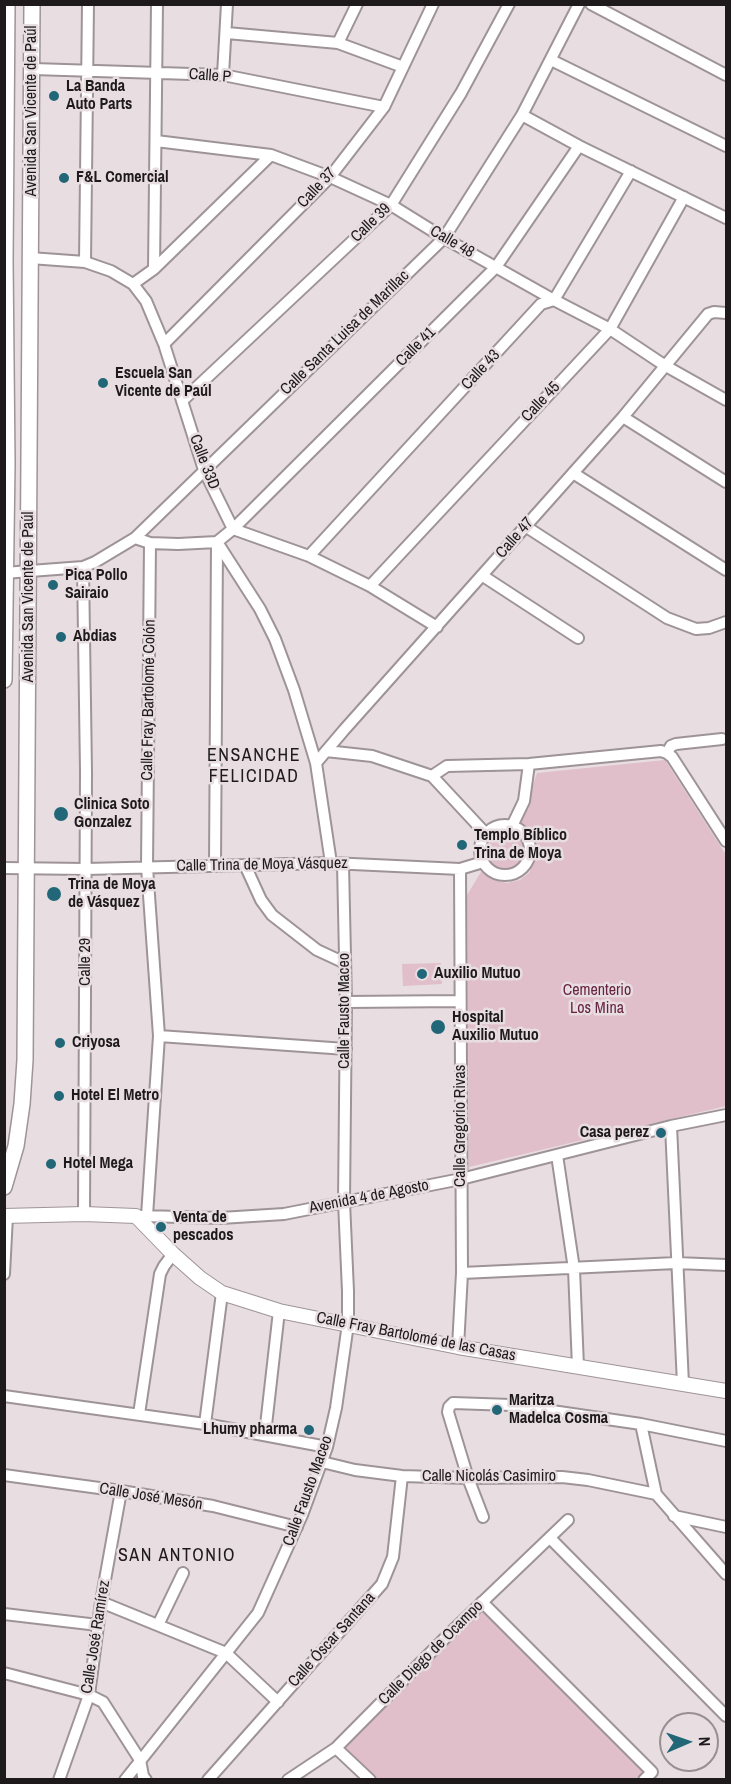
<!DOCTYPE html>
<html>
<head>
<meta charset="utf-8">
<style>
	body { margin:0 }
	#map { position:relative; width:731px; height:1784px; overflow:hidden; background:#e8dde1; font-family:"Archivo Narrow",sans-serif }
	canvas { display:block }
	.frame { position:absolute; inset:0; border:6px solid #1e1a1c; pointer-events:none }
	.north { position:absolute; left:659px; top:1712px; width:60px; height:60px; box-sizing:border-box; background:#e8dde1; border:2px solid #978f92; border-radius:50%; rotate:88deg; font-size:16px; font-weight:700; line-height:24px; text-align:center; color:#1e1a1c }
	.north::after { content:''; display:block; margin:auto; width:21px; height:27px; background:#226778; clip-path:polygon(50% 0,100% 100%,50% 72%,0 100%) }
</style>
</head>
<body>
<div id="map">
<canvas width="731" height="1784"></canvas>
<div class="frame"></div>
<div class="north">N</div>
</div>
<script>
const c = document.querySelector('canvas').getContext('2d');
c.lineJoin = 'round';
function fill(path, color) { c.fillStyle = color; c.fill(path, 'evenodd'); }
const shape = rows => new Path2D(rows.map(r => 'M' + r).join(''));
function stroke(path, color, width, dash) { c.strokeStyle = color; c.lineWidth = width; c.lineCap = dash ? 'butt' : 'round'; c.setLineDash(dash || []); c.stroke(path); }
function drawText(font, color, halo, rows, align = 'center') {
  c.font = font + ' "Archivo Narrow",sans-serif'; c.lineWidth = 5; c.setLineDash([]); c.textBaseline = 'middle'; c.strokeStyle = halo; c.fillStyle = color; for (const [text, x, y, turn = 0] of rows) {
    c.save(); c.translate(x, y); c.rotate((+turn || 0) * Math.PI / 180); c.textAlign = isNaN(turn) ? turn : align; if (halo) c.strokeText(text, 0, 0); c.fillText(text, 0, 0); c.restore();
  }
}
fill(shape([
	[665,760,726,855,726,1106,469,1167,467,895,481,872,493,880,507,883,520,880,529,873,533,864,536,849,532,835,521,822,537,773],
	'484 850a22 22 0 1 1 44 0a22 22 0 1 1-44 0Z',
	[441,963,442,984,403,986,402,964],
	[484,1609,643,1772,635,1780,373,1779,342,1749]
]), '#e0beca');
const street = shape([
	[591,4,726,75],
	[227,33,338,43,403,67],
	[338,43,357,4],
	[551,60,726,146],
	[33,69,223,75,384,107],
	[223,75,227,4],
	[522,115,579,146,726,218],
	[156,141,271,155,330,177,391,205,444,238,554,300,610,329,664,365,726,400],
	[30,258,85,262,111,271,133,284,146,301,164,344,204,470,233,529,309,556,370,586,437,627],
	[85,262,88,4],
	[154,269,157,4],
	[133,284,154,269,271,155],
	[164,344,330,177,384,107,433,4],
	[182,401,391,205,461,93,509,4],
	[623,417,726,482],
	[573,473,726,570],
	[525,526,667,618,696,629,709,628,726,622],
	[135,538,150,543,178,544,217,542,260,609,275,639,294,690,316,763,331,863],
	[309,556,541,304,554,300,631,171],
	[83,567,86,772,84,1214],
	[4,573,83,567,95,562,135,538,444,238,522,115,579,4],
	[483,576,578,638],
	[370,586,610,329,684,197],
	[326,751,372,756,432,776,486,834],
	[667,753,672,757,726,841],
	[667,753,671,746,676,744,722,739],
	[316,763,344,730,623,417,708,314,714,312,726,313],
	[432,776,447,766,529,764,661,751,667,753],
	'480 850a25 25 0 1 1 50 0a25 25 0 1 1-50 0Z',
	[512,826,524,801,529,764],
	[215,865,217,542,233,529,496,267,579,146],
	[245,865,261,900,272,915,317,950,345,963],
	[4,868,86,869,331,863,460,869,483,862],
	[346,1002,460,1001],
	[159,1036,346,1049],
	[671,1126,683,1384],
	[557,1155,574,1269,578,1367],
	[141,1216,221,1218,284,1214,461,1179,671,1126,726,1115],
	[147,1216,159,1036,147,867,150,543],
	[462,1273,676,1263,726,1265],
	[4,1274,7,1216],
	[458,1347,462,1273,460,869],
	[4,1396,205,1424,327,1447],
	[139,1414,160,1274,164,1266,173,1254],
	[205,1424,222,1293],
	[641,1424,656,1494,726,1574],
	[265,1434,279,1311],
	[322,1462,355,1470,402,1476,468,1478,562,1477,588,1480,656,1494],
	[4,1475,121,1491,213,1506,297,1527],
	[674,1516,726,1527],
	[483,1517,468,1478,448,1412,449,1407,453,1403,511,1405,641,1424,726,1441],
	[550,1538,726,1716],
	[101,1602,226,1653,278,1702],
	[482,1602,652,1772,644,1780],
	[4,1614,98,1625],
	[158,1625,183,1573],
	[4,1673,89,1695,103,1702,140,1760,143,1776,146,1780],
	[336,1748,370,1780],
	[59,1780,89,1695,101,1602,121,1491],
	[125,1780,258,1613,302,1515,327,1447,336,1408,348,1324,348,1291,344,1202,346,1002,343,864],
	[208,1780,382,1584,393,1557,402,1476],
	[288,1780,336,1748,448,1635,568,1520]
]);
const secondary = shape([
	[4,1216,84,1214,136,1216,173,1254,200,1278,222,1293,279,1311,458,1347,726,1391]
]);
const primary = shape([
	[4,680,7,464,5,260,7,4],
	[4,1187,16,1146,22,1104,25,1060,32,4]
]);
stroke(street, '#9e9497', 14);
stroke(secondary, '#9e9497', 16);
stroke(primary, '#9e9497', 18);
stroke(street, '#fff', 10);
stroke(secondary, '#fff', 14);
stroke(primary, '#fff', 15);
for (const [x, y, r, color] of [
	[54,96,6,"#226778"],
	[64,178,6,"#226778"],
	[103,383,6,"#226778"],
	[53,585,6,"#226778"],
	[61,637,6,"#226778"],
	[61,814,8,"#226778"],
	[462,845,6,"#226778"],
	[54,894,8,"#226778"],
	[422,974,6,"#226778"],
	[438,1027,8,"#226778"],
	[60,1043,6,"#226778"],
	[59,1096,6,"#226778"],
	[661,1133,6,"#226778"],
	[51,1164,6,"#226778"],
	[161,1227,6,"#226778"],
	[497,1410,6,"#226778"],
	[309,1430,6,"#226778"]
]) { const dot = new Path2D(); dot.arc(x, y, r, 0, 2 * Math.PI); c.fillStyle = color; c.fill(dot); stroke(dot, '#e8dde1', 2); }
drawText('16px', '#1e1a1c', '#e8dde1', [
	["Calle P",210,76,4],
	["Avenida San Vicente de Paúl",32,111,-90],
	["Calle 37",317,188,-47],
	["Calle 39",371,223,-44],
	["Calle 48",452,242,30],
	["Calle Santa Luisa de Marillac",345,333,-44],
	["Calle 41",416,347,-45],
	["Calle 43",481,370,-47],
	["Calle 45",541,402,-47],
	["Calle 33D",204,462,69],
	["Calle 47",515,538,-49],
	["Avenida San Vicente de Paúl",29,597,-90],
	["Calle Fray Bartolomé Colón",149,700,-89],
	["Calle Trina de Moya Vásquez",262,865,-1],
	["Calle 29",86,962,-90],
	["Calle Fausto Maceo",345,1011,-90],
	["Calle Gregorio Rivas",461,1126,-90],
	["Avenida 4 de Agosto",369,1197,-11],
	["Calle Fray Bartolomé de las Casas",416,1337,11],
	["Calle Nicolás Casimiro",489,1477],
	["Calle Fausto Maceo",308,1491,-70],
	["Calle José Mesón",151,1497,9],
	["Calle José Ramírez",96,1637,-81],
	["Calle Óscar Santana",332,1640,-48],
	["Calle Diego de Ocampo",431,1653,-45]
]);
drawText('bold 16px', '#1e1a1c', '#e8dde1', [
	["La Banda",66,87],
	["Auto Parts",66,105],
	["F&L Comercial",76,178],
	["Escuela San",115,374],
	["Vicente de Paúl",115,392],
	["Pica Pollo",65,576],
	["Sairaio",65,594],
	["Abdias",73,637],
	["Clinica Soto",74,805],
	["Gonzalez",74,823],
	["Templo Bíblico",474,836],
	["Trina de Moya",474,854],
	["Trina de Moya",68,885],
	["de Vásquez",68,903],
	["Auxilio Mutuo",434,974],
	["Hospital",452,1018],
	["Auxilio Mutuo",452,1036],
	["Criyosa",72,1043],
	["Hotel El Metro",71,1096],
	["Casa perez",649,1133,"right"],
	["Hotel Mega",63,1164],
	["Venta de",173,1218],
	["pescados",173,1236],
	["Maritza",509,1401],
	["Madelca Cosma",509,1419],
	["Lhumy pharma",297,1430,"right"]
], 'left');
drawText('16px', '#662441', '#e8dde1', [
	["Cementerio",597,991],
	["Los Mina",597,1009]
]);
c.letterSpacing = '1.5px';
drawText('18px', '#1e1a1c', '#e8dde1', [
	["ENSANCHE",254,756],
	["FELICIDAD",254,777],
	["SAN ANTONIO",177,1556]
]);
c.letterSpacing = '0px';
</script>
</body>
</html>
